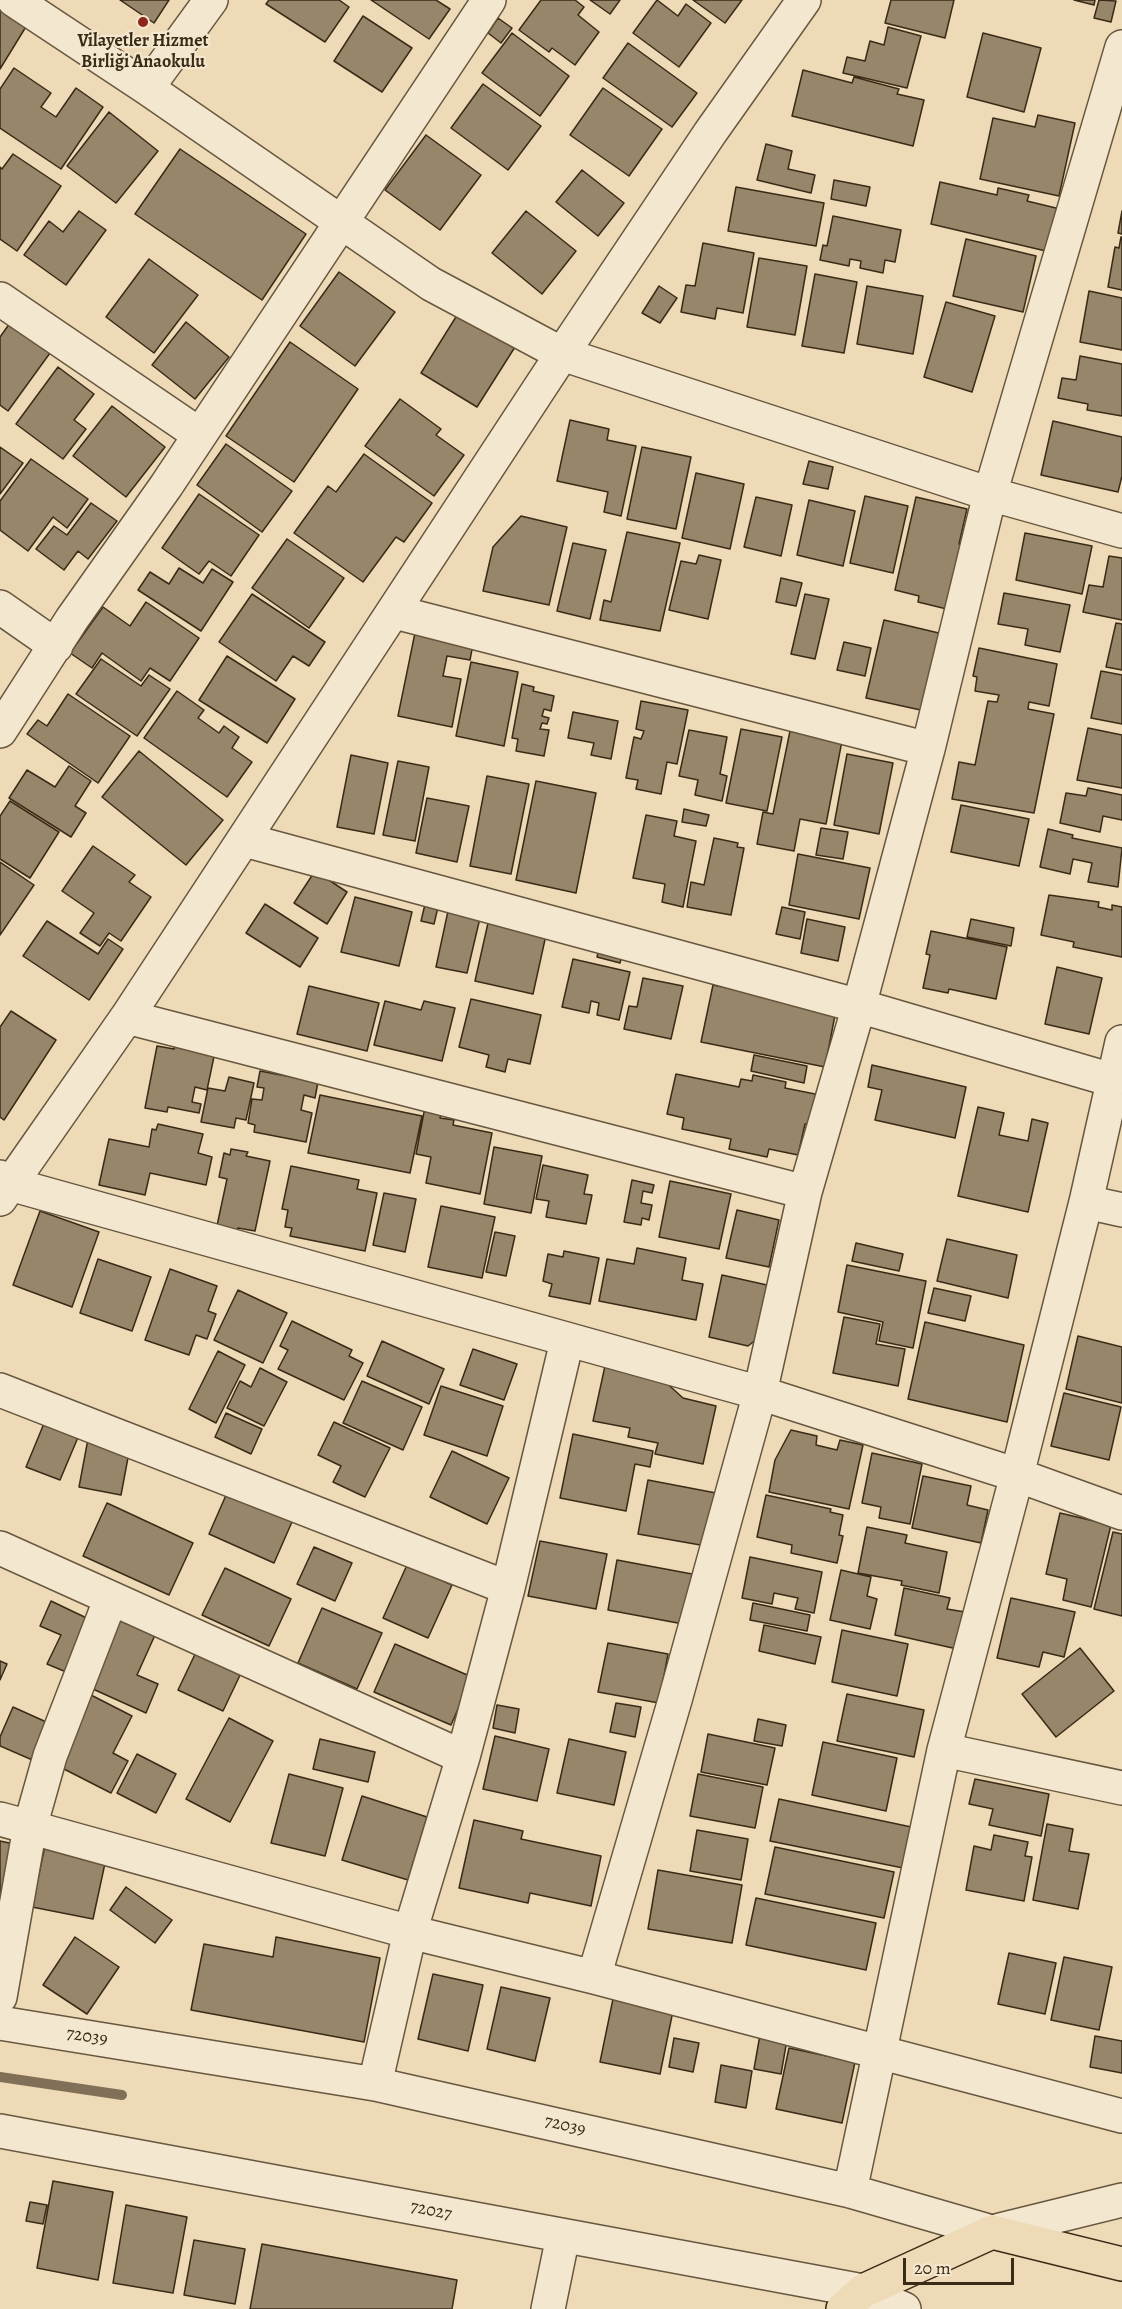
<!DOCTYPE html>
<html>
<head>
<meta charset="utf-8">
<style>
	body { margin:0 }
	#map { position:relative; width:1122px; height:2309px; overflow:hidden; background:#eedab7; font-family:Alegreya,serif }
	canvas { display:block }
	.scale { position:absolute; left:903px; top:2258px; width:111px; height:27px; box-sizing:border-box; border:3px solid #3a2b17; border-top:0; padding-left:8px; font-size:18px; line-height:21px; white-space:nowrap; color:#3a2b17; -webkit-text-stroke:4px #f4e7d0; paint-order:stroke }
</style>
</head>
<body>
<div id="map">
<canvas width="1122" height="2309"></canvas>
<div class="scale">20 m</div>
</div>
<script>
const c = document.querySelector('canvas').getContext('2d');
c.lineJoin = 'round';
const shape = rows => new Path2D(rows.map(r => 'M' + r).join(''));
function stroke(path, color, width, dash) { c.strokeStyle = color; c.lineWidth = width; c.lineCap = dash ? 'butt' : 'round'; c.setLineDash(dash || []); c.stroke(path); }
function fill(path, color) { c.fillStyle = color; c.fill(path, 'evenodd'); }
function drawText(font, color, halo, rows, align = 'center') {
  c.font = font + ' Alegreya,serif'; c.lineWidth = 4.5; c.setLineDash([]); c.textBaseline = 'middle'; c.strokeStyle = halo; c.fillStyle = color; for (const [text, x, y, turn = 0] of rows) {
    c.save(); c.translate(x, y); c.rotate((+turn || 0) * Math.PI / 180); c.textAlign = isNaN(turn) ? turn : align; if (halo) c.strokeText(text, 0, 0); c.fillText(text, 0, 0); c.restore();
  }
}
stroke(shape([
	[0,2077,122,2095]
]), '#817057', 10);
const building = shape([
	[120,0,169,0,154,23,120,0],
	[269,0,339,0,349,7,325,42,266,4,269,0],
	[371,0,436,0,450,9,429,39,371,0],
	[541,0,575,0,584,7,578,15,599,32,575,65,552,48,549,52,519,30,541,0],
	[590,0,620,0,610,14,590,0],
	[657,0,678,16,686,4,711,23,679,67,633,33,657,0],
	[693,0,742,0,725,23,693,0],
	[891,0,954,0,945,38,885,23,891,0],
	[1074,0,1095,0,1094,5,1074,0],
	[1099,0,1116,1,1111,22,1094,18,1099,0],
	[0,8,27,25,0,69,0,8],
	[363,16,412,48,382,92,334,61,363,16],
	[498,18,512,28,501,43,488,33,498,18],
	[888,27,921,36,907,88,843,73,847,57,865,61,870,41,884,45,888,27],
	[512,33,569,76,540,116,482,73,512,33],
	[983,33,1041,48,1024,112,967,97,983,33],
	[628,43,697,93,672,127,603,78,628,43],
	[14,68,51,93,41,107,56,117,76,88,103,107,61,169,0,128,0,89,14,68],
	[803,70,852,83,854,77,899,89,897,94,924,100,913,146,792,116,803,70],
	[483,84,541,126,508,170,451,128,483,84],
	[603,88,662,129,629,176,570,135,603,88],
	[109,112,158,151,116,203,67,166,109,112],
	[1038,115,1075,123,1059,196,980,179,993,118,1035,127,1038,115],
	[426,135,481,175,440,230,385,190,426,135],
	[766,144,792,151,788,169,815,175,811,193,757,180,766,144],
	[180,149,306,234,262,300,135,214,180,149],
	[13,154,61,186,17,251,0,239,0,167,2,169,13,154],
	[582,170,624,203,598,236,556,202,582,170],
	[834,180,870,187,866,206,831,199,834,180],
	[940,182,997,195,998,188,1029,195,1027,201,1060,209,1050,252,931,224,940,182],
	[736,187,824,203,816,246,728,231,736,187],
	[79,211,106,230,66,285,24,255,49,221,63,232,79,211],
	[526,211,576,251,542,294,492,253,526,211],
	[1122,211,1122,234,1118,233,1122,211],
	[833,216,901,230,895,262,885,260,883,273,860,268,861,261,850,259,849,266,820,260,823,245,827,246,833,216],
	[1121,237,1122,237,1122,290,1108,287,1115,247,1119,248,1121,237],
	[966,239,1036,256,1023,312,953,296,966,239],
	[703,243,754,253,743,313,717,308,715,319,681,312,686,285,695,286,703,243],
	[759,258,807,266,795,335,747,327,759,258],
	[149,259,198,295,154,353,106,317,149,259],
	[339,272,395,312,355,366,300,326,339,272],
	[815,274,857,282,844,353,802,346,815,274],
	[659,286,677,298,660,323,642,313,659,286],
	[867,286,923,296,913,354,857,344,867,286],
	[1089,291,1122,298,1122,350,1080,342,1089,291],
	[946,302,995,316,972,392,924,377,946,302],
	[459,312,515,347,477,407,421,373,459,312],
	[186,322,229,357,195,399,152,365,186,322],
	[10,323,50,353,8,411,0,405,0,337,10,323],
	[290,342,358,389,294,482,226,436,290,342],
	[1080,356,1122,364,1122,416,1087,410,1088,404,1058,398,1062,378,1076,380,1080,356],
	[58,367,94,394,74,420,86,429,63,459,16,424,58,367],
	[400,399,441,429,436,435,464,455,434,496,365,446,400,399],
	[112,406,165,447,126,497,73,456,112,406],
	[570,420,609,429,607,440,636,446,621,516,604,512,608,492,557,481,570,420],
	[1053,421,1122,437,1122,476,1118,492,1041,475,1053,421],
	[226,444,292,491,262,532,197,485,226,444],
	[0,447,23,463,0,494,0,447],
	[642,447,691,457,676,529,627,519,642,447],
	[364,454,432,503,404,542,396,537,363,582,294,533,328,486,336,492,364,454],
	[31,459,88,499,67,528,53,517,28,551,0,530,0,501,31,459],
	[809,461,833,467,828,489,803,484,809,461],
	[696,473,744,484,730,549,682,538,696,473],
	[199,494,259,535,231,576,209,561,199,574,162,548,199,494],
	[865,496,908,506,893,573,850,563,865,496],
	[756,497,792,505,781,556,744,547,756,497],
	[916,497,967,509,959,544,973,548,959,612,918,602,919,596,895,590,916,497],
	[809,500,855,511,843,566,797,555,809,500],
	[91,503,117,521,88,559,78,551,64,570,36,549,54,526,67,535,91,503],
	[521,516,567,527,549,605,483,591,493,547,521,516],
	[627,532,680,543,660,631,600,620,604,600,611,602,627,532],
	[1025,533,1092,546,1082,594,1016,580,1025,533],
	[287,539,344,578,309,628,252,588,287,539],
	[573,543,606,550,590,619,557,611,573,543],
	[699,555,721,560,708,619,669,610,681,561,696,564,699,555],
	[1109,556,1122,558,1122,620,1083,612,1089,585,1103,587,1109,556],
	[179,568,203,583,212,569,233,582,201,631,138,590,150,572,169,584,179,568],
	[781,578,802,583,796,606,776,602,781,578],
	[1004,593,1070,605,1060,652,1025,645,1028,629,998,624,1004,593],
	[252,594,325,642,309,666,293,656,276,681,219,642,252,594],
	[805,594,829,599,815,659,791,654,805,594],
	[146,602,199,638,170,681,150,668,141,681,102,653,92,668,70,653,103,607,130,626,146,602],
	[884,620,943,634,925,711,866,698,884,620],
	[1116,623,1122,624,1122,670,1106,667,1116,623],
	[416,628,474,639,470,660,447,656,443,676,461,679,452,727,398,716,416,628],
	[844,642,871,648,865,676,837,670,844,642],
	[979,648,1057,664,1049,706,1029,702,1028,709,1054,714,1034,813,952,799,959,762,975,765,988,701,997,702,999,695,975,691,977,677,973,676,979,648],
	[227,656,295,699,267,743,199,700,227,656],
	[101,659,141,686,149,675,170,689,137,736,76,694,101,659],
	[471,662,518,672,504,746,456,736,471,662],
	[1101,671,1122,675,1122,724,1091,718,1101,671],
	[522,684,534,687,533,691,554,696,551,711,544,709,542,716,549,718,547,724,542,723,540,729,549,730,544,756,516,751,518,739,512,738,522,684],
	[177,691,204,710,198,718,219,733,224,726,239,737,232,748,252,762,227,797,144,738,177,691],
	[68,694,130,736,98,783,27,734,38,720,47,726,68,694],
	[641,701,688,710,677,764,667,762,661,794,636,789,638,780,626,778,634,737,641,739,644,731,636,729,641,701],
	[573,712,618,721,611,759,591,755,594,743,568,738,573,712],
	[1088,728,1122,735,1122,788,1077,780,1088,728],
	[741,729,782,737,767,811,726,803,741,729],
	[689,730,727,737,720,774,727,776,722,801,695,795,698,780,679,776,689,730],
	[790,731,842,741,826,824,800,819,794,851,757,844,763,812,773,814,790,731],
	[139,751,223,820,186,865,102,797,139,751],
	[847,754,893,763,879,834,834,825,847,754],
	[351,755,388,763,374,834,337,827,351,755],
	[398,761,429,767,415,841,383,835,398,761],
	[69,766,91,781,75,806,86,813,71,837,9,798,27,770,55,787,69,766],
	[487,776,529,784,511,874,470,866,487,776],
	[536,781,596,793,576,893,516,880,536,781],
	[1088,788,1122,795,1122,820,1103,816,1100,832,1060,823,1066,793,1086,796,1088,788],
	[427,798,469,806,457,862,416,853,427,798],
	[10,801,59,832,30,878,0,859,0,816,10,801],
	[961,805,1029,819,1019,866,951,852,961,805],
	[684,809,709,815,706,826,682,822,684,809],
	[646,815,677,821,674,836,696,841,683,907,662,902,665,884,633,878,646,815],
	[821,828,848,832,843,859,816,855,821,828],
	[1048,829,1073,835,1072,838,1122,848,1118,887,1088,882,1092,863,1073,859,1070,874,1040,867,1048,829],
	[714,838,738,843,737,847,744,848,731,915,687,907,691,882,704,885,714,838],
	[93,846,135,875,129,882,151,897,121,941,109,933,100,946,80,933,94,913,62,891,93,846],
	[798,854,870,868,859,919,789,905,798,854],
	[0,862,34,885,0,935,0,862],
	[315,871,347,892,327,924,294,903,315,871],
	[1049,895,1099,902,1098,907,1112,910,1112,905,1122,907,1122,957,1073,947,1074,942,1041,935,1049,895],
	[355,897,412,912,399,966,341,952,355,897],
	[426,900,439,903,434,924,421,921,426,900],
	[265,904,318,938,300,967,246,933,265,904],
	[782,907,805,912,800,939,776,934,782,907],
	[448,911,480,918,467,973,436,967,448,911],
	[807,919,845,927,838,961,801,953,807,919],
	[971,919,1014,928,1011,946,967,937,971,919],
	[47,921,98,954,108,939,123,949,89,1000,23,956,47,921],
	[488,923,546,935,533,994,475,981,488,923],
	[931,931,1007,947,996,999,949,989,948,993,923,988,930,955,926,954,931,931],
	[601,941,624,947,620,963,597,957,601,941],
	[573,959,630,972,619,1020,597,1015,599,1003,591,1001,589,1013,562,1007,573,959],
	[1057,967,1102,978,1089,1034,1045,1024,1057,967],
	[643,978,683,986,671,1039,624,1029,629,1006,637,1007,643,978],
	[713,985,836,1010,825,1067,701,1042,713,985],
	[309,986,379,1003,367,1051,297,1034,309,986],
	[471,999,541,1015,530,1064,508,1059,505,1072,486,1067,489,1055,459,1047,471,999],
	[385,1001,421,1010,424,1001,455,1008,442,1061,374,1045,385,1001],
	[11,1011,56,1040,4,1120,0,1117,0,1027,11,1011],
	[176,1039,216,1047,207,1090,195,1087,192,1102,201,1104,199,1113,168,1107,167,1112,145,1108,157,1046,174,1049,176,1039],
	[754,1055,807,1066,804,1083,751,1071,754,1055],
	[872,1065,966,1087,955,1138,875,1120,882,1090,868,1087,872,1065],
	[260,1071,318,1082,315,1098,304,1095,301,1110,312,1113,306,1142,254,1132,255,1125,248,1123,252,1099,262,1100,264,1088,257,1087,260,1071],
	[676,1074,739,1087,741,1079,752,1081,753,1075,786,1082,785,1088,820,1095,814,1125,805,1124,798,1155,769,1149,767,1157,729,1149,731,1139,682,1129,684,1118,667,1114,676,1074],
	[229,1077,254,1083,246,1120,236,1118,234,1128,201,1122,208,1088,225,1091,229,1077],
	[320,1095,422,1116,410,1173,308,1153,320,1095],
	[425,1107,442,1110,440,1118,454,1120,453,1125,492,1133,480,1194,426,1183,431,1157,416,1154,425,1107],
	[978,1107,1004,1113,999,1135,1028,1141,1032,1119,1048,1123,1028,1212,958,1196,978,1107],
	[158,1124,203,1134,198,1153,212,1157,206,1185,150,1173,145,1195,99,1185,109,1139,149,1147,152,1129,156,1130,158,1124],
	[494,1147,542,1156,531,1213,484,1204,494,1147],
	[231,1149,248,1152,246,1156,270,1161,255,1231,238,1228,236,1240,215,1235,227,1179,219,1177,224,1153,230,1155,231,1149],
	[543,1165,588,1175,584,1194,592,1195,586,1224,546,1217,549,1201,536,1199,543,1165],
	[291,1166,359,1180,357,1189,377,1193,365,1251,290,1236,292,1228,285,1227,288,1210,282,1209,291,1166],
	[632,1180,654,1185,652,1193,643,1191,641,1203,652,1205,649,1220,642,1218,641,1225,624,1222,632,1180],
	[670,1181,731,1194,719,1249,659,1237,670,1181],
	[384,1193,416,1199,405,1252,373,1245,384,1193],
	[441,1206,495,1217,482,1278,428,1267,441,1206],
	[737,1210,779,1220,769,1267,726,1258,737,1210],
	[40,1211,99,1232,72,1307,13,1285,40,1211],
	[495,1232,515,1236,506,1276,486,1272,495,1232],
	[947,1239,1017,1255,1008,1298,937,1281,947,1239],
	[856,1243,903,1254,899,1271,852,1261,856,1243],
	[637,1248,686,1258,682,1280,703,1284,696,1320,599,1301,607,1259,634,1264,637,1248],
	[564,1251,599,1258,590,1304,549,1296,552,1284,543,1281,548,1254,563,1257,564,1251],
	[98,1259,151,1277,132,1331,80,1313,98,1259],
	[847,1265,926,1281,913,1348,879,1341,883,1322,838,1312,847,1265],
	[170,1269,217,1286,208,1311,216,1314,207,1339,196,1335,189,1355,145,1340,170,1269],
	[722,1275,776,1287,766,1332,748,1346,709,1337,722,1275],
	[934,1288,971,1296,965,1321,928,1313,934,1288],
	[238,1290,287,1313,263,1363,214,1340,238,1290],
	[844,1317,880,1324,876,1344,905,1349,898,1386,833,1373,844,1317],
	[292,1321,352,1350,349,1356,363,1363,344,1400,278,1369,288,1350,280,1346,292,1321],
	[925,1322,1024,1345,1007,1422,908,1399,925,1322],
	[1078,1336,1122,1347,1122,1403,1066,1389,1078,1336],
	[382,1341,444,1369,429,1404,367,1376,382,1341],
	[473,1349,517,1364,504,1400,460,1385,473,1349],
	[218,1351,245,1365,216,1423,189,1409,218,1351],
	[605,1366,661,1378,683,1398,716,1406,703,1464,655,1454,658,1443,628,1437,630,1428,593,1421,605,1366],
	[260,1368,287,1382,264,1426,227,1408,240,1381,251,1387,260,1368],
	[362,1381,422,1407,403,1450,343,1423,362,1381],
	[441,1386,503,1406,487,1456,424,1435,441,1386],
	[1064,1393,1121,1407,1109,1460,1051,1446,1064,1393],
	[226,1413,262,1429,251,1454,215,1437,226,1413],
	[45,1421,79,1435,60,1480,26,1467,45,1421],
	[334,1422,390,1448,365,1497,333,1482,341,1466,318,1455,334,1422],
	[791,1430,817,1436,816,1445,837,1450,840,1440,863,1445,849,1509,769,1492,775,1460,791,1430],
	[573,1434,653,1451,650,1467,635,1464,626,1511,560,1498,573,1434],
	[88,1439,130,1447,121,1495,79,1487,88,1439],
	[452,1451,509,1478,487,1524,430,1497,452,1451],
	[872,1453,922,1464,910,1524,879,1518,881,1507,862,1503,872,1453],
	[923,1476,971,1486,967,1505,988,1510,981,1543,912,1528,923,1476],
	[648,1480,716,1493,706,1546,638,1534,648,1480],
	[230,1486,295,1515,274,1563,209,1534,230,1486],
	[766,1495,831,1509,830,1512,843,1515,839,1535,843,1536,837,1563,791,1553,792,1545,757,1537,766,1495],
	[107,1503,193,1543,169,1595,83,1556,107,1503],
	[1060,1513,1111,1525,1091,1607,1063,1600,1067,1579,1046,1574,1060,1513],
	[867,1527,907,1535,905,1543,947,1552,939,1593,901,1585,902,1581,858,1573,867,1527],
	[1113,1532,1122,1534,1122,1616,1094,1609,1113,1532],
	[540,1541,607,1554,596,1609,528,1596,540,1541],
	[314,1547,352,1563,335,1601,297,1584,314,1547],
	[750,1557,822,1572,814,1613,795,1609,798,1598,774,1593,772,1604,742,1598,750,1557],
	[617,1560,692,1574,683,1624,608,1610,617,1560],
	[407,1565,452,1585,428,1638,383,1618,407,1565],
	[225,1568,291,1599,269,1646,202,1615,225,1568],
	[841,1570,871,1577,867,1596,877,1599,870,1629,830,1620,841,1570],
	[904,1588,950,1598,947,1609,965,1612,957,1649,895,1635,904,1588],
	[1011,1598,1075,1612,1064,1657,1043,1652,1039,1667,997,1658,1011,1598],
	[51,1601,95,1622,71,1674,47,1664,61,1635,40,1626,51,1601],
	[753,1603,810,1615,807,1631,750,1620,753,1603],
	[119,1606,160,1624,137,1675,158,1684,146,1713,84,1685,119,1606],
	[322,1608,382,1633,357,1689,298,1663,322,1608],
	[764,1625,821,1637,815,1664,759,1651,764,1625],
	[842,1630,908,1644,897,1696,832,1682,842,1630],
	[608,1643,668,1654,659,1703,598,1692,608,1643],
	[395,1644,472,1677,451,1725,374,1692,395,1644],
	[1080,1648,1114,1691,1056,1737,1022,1694,1080,1648],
	[197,1650,242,1671,223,1711,178,1690,197,1650],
	[0,1661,7,1664,0,1680,0,1661],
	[89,1694,132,1716,113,1753,128,1761,111,1793,62,1768,68,1756,59,1751,89,1694],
	[847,1694,924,1710,914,1757,837,1741,847,1694],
	[616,1703,641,1707,635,1737,610,1732,616,1703],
	[497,1705,519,1709,515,1733,493,1728,497,1705],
	[13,1707,53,1725,37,1762,0,1746,0,1737,13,1707],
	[229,1718,273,1741,230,1822,186,1799,229,1718],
	[758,1719,786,1725,782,1746,754,1741,758,1719],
	[708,1734,775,1748,767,1785,701,1772,708,1734],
	[495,1736,549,1749,537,1801,483,1789,495,1736],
	[320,1739,375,1752,368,1782,313,1769,320,1739],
	[569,1739,626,1752,614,1805,557,1793,569,1739],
	[823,1742,897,1758,886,1811,812,1795,823,1742],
	[137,1754,176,1774,156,1813,117,1793,137,1754],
	[289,1774,343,1788,325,1856,271,1843,289,1774],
	[698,1774,763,1787,755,1828,690,1816,698,1774],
	[975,1779,1049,1794,1041,1836,989,1825,993,1809,969,1804,975,1779],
	[362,1796,427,1817,408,1880,342,1860,362,1796],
	[779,1799,916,1828,908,1869,770,1841,779,1799],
	[474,1820,523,1831,521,1839,601,1856,591,1906,530,1893,528,1903,459,1888,474,1820],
	[1047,1824,1073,1829,1069,1851,1089,1854,1078,1909,1033,1900,1047,1824],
	[697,1830,748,1839,741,1880,690,1871,697,1830],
	[994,1835,1028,1842,1025,1856,1032,1857,1024,1901,966,1890,974,1846,991,1850,994,1835],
	[0,1841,14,1844,4,1898,0,1897,0,1841],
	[46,1841,107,1854,93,1919,32,1907,46,1841],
	[775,1847,894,1872,884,1918,765,1894,775,1847],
	[658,1870,742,1885,732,1943,648,1929,658,1870],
	[126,1887,172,1920,155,1943,110,1910,126,1887],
	[756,1898,876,1923,866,1970,746,1945,756,1898],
	[75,1937,119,1967,87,2014,43,1985,75,1937],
	[276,1937,380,1958,364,2042,191,2010,204,1944,273,1957,276,1937],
	[1009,1953,1056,1963,1045,2014,998,2004,1009,1953],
	[1064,1957,1112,1967,1099,2030,1051,2020,1064,1957],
	[433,1974,483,1985,468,2051,418,2039,433,1974],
	[501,1987,550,1998,535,2061,487,2049,501,1987],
	[613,1999,673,2011,660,2074,600,2062,613,1999],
	[761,2029,788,2034,781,2074,754,2069,761,2029],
	[1095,2036,1122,2041,1122,2073,1090,2067,1095,2036],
	[674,2038,699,2043,693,2072,669,2067,674,2038],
	[789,2048,855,2062,842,2123,776,2109,789,2048],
	[721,2065,752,2071,746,2108,715,2102,721,2065],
	[53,2181,113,2192,98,2280,37,2268,53,2181],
	[30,2202,47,2205,43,2224,26,2221,30,2202],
	[126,2205,187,2217,173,2293,113,2283,126,2205],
	[194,2240,245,2249,235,2304,184,2295,194,2240],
	[262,2244,457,2280,452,2309,250,2309,262,2244]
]);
fill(building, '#98866a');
stroke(building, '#3a2b17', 1.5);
const minor = shape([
	[14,0,147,88,431,284,562,354,990,494,1122,531],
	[147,88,211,0],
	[0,299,200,435],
	[0,607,56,646],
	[395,612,928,749],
	[0,731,72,619,166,486,489,0],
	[245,840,859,1006,1112,1080],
	[127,1017,805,1192],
	[0,1177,10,1184,760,1393,1017,1475,1122,1513],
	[0,1199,127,1017,562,354,710,133,804,0],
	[1086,1202,1122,1210],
	[0,1390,508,1588],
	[0,1548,111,1598,50,1756,30,1827,0,1997],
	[111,1598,463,1757],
	[944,1750,1122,1788],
	[0,1819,410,1932,594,1977,1122,2116],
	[594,1977,675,1700,760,1393,805,1192,859,1006,928,749,990,494,1122,47],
	[0,2023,375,2084,850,2191,992,2232,1122,2200],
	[375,2084,410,1932,463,1757,508,1588,567,1341],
	[0,2131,863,2291,904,2309],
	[850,2191,944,1750,1017,1475,1086,1202,1122,1042],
	[548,2309,563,2236]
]);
const major = shape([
	[843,2309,863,2291,992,2232,1122,2264]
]);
stroke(minor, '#67573f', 36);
stroke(major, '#3a2b17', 36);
stroke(minor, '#f4e7d0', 33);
stroke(major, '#eedab7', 33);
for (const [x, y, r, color] of [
	[143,22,6,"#8f2418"]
]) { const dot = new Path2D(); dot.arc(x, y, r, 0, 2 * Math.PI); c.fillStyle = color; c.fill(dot); stroke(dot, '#f4e7d0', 2); }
drawText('bold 18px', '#3a2b17', '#f4e7d0', [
	["Vilayetler Hizmet",143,42],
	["Birliği Anaokulu",143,63]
]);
drawText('18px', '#3a2b17', '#f4e7d0', [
	["72039",87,2037,9],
	["72039",565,2126,13],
	["72027",431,2211,11]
]);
</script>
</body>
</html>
